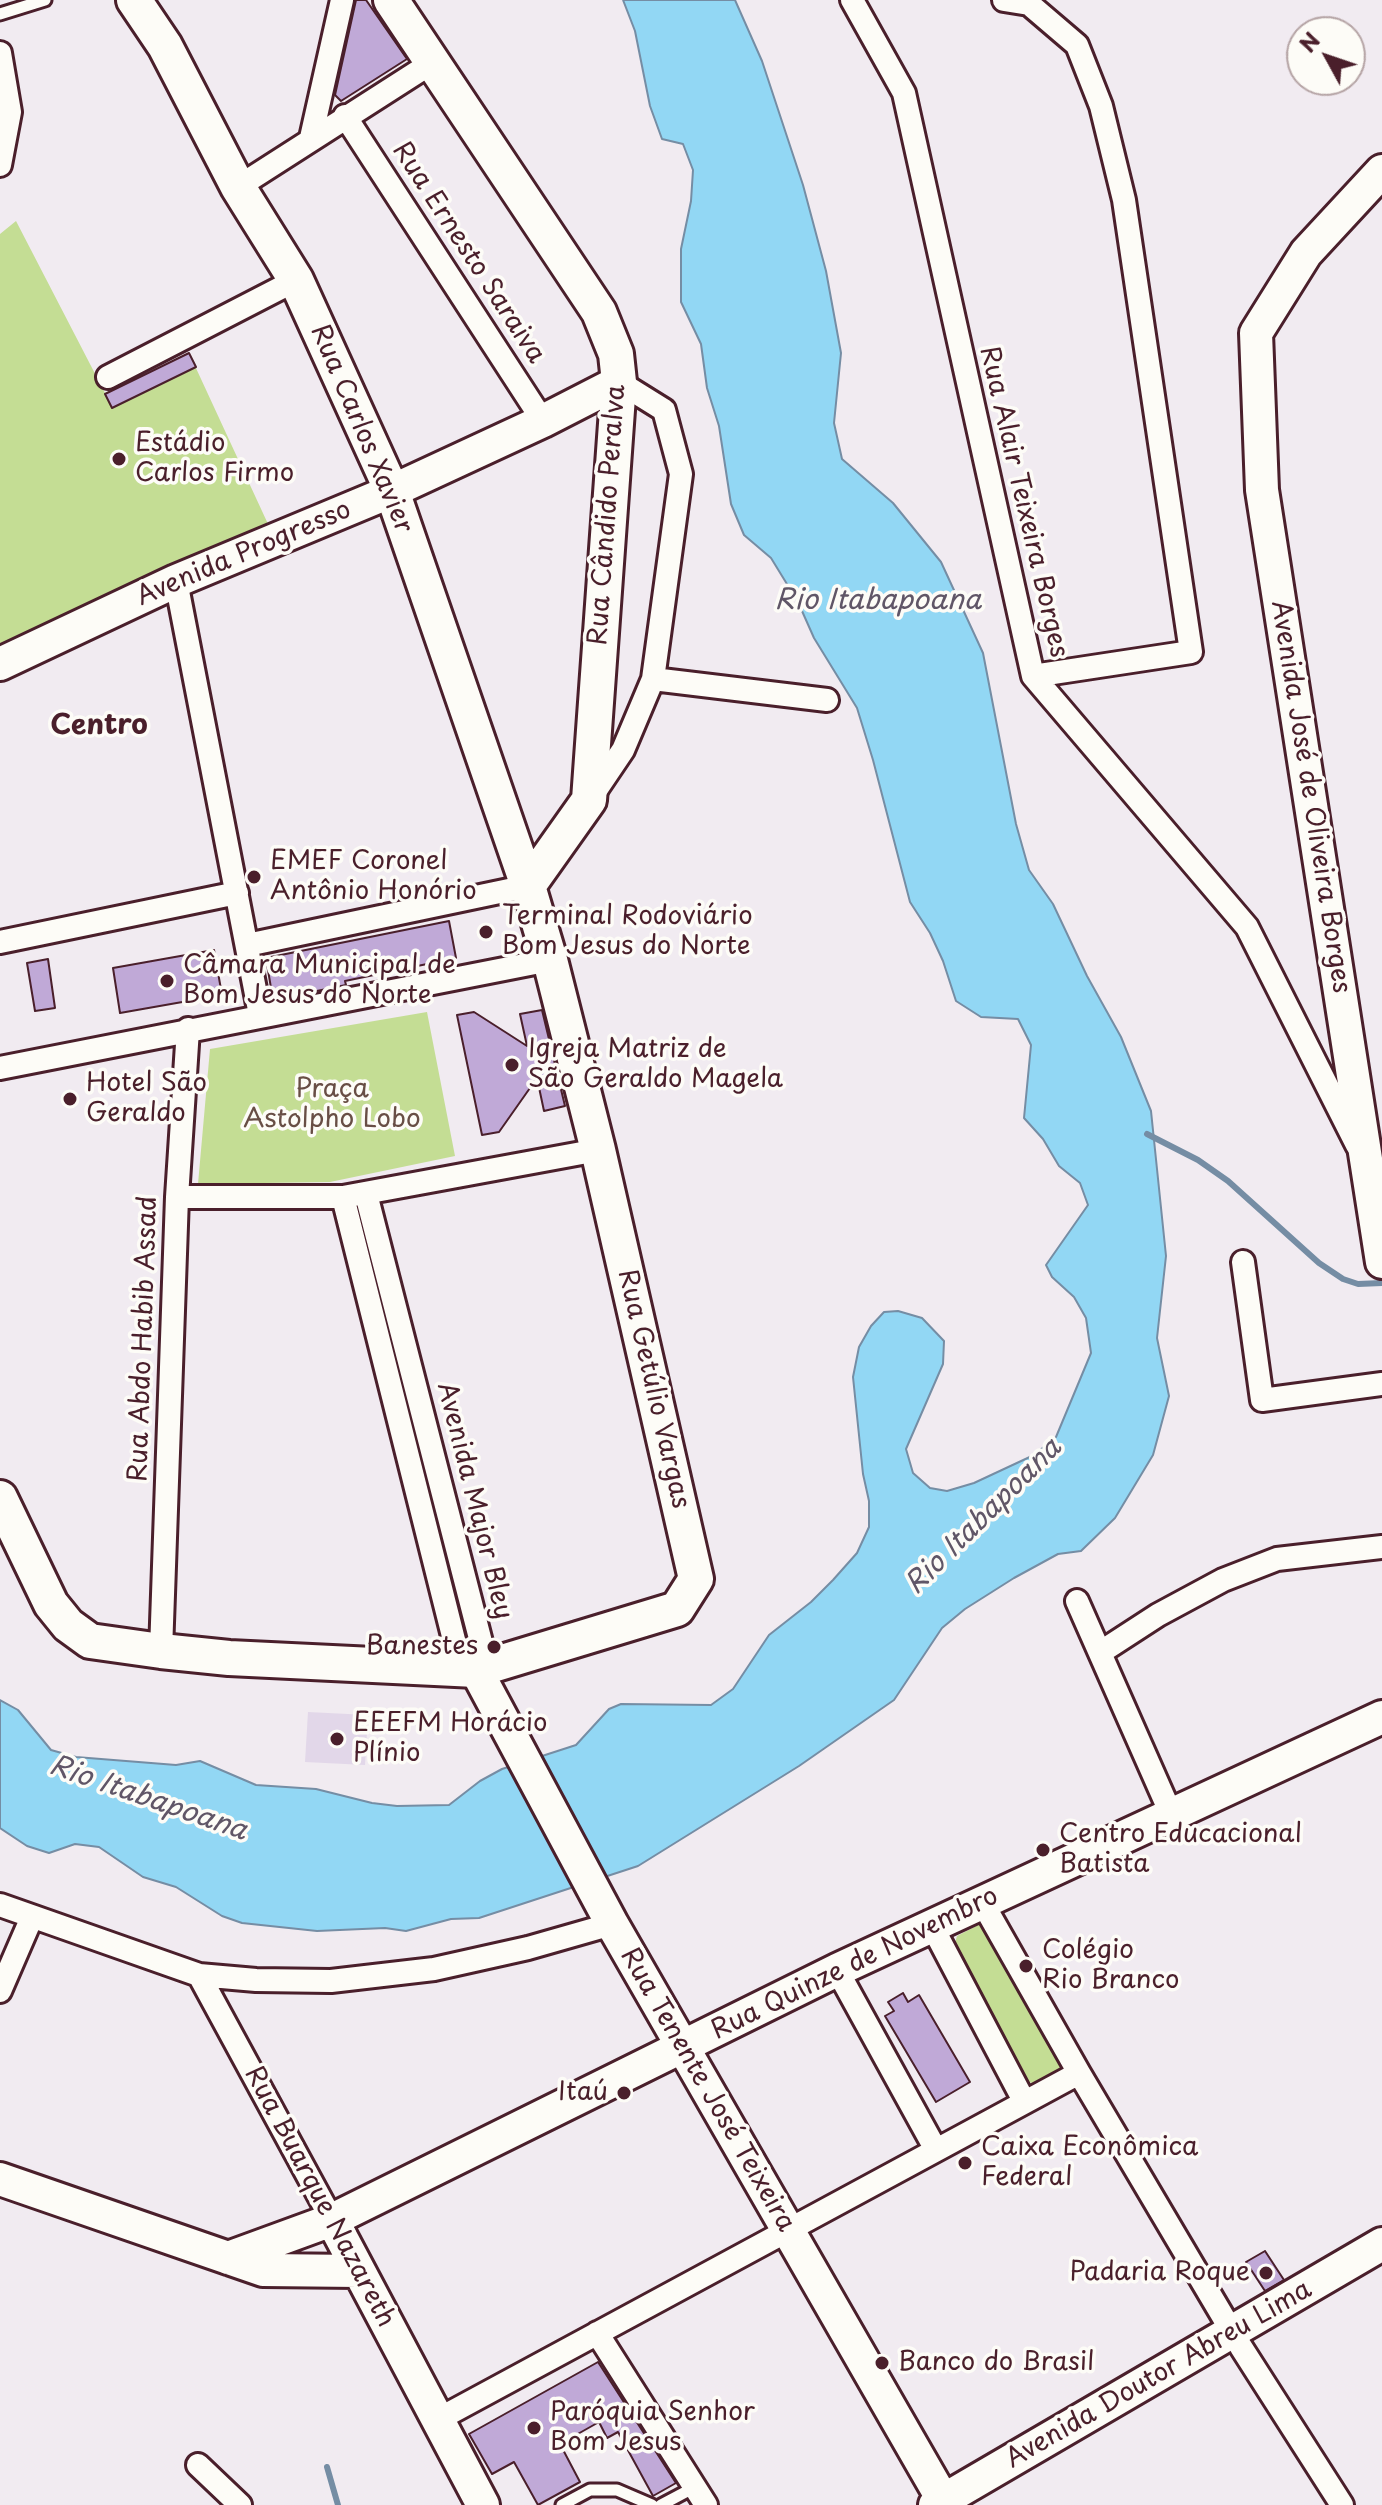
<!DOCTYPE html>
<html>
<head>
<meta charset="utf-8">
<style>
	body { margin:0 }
	#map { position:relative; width:1382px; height:2505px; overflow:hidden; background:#f1ebf1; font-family:"Playpen Sans",sans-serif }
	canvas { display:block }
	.north { position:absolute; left:1286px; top:16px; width:80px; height:80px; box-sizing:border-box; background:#fdfcf7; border:2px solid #b5a4a5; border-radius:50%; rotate:310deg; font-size:22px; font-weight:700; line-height:32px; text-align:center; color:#4a1f2b }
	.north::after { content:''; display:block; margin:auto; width:28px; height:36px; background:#4a1f2b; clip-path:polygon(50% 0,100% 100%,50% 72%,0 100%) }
</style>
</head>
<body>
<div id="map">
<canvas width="1382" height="2505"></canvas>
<div class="north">N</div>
</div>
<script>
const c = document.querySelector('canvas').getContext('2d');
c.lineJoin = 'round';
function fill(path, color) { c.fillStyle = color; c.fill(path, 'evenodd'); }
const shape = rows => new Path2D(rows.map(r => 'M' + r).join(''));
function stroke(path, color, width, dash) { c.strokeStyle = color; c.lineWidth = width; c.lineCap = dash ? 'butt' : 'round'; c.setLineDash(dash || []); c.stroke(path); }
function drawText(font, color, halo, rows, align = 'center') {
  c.font = font + ' "Playpen Sans",sans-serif'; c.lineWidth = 7; c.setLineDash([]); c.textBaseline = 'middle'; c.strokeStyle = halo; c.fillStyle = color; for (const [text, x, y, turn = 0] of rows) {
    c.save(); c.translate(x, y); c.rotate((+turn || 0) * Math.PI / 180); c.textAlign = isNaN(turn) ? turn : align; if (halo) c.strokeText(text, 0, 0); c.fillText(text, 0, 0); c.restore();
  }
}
fill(shape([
	[308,1712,368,1715,365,1765,305,1762]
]), '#e2d7e9');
fill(shape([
	[16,221,105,393,189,353,268,524,0,649,0,234],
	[427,1012,455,1156,330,1182,198,1184,210,1049],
	[984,1922,1064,2069,1034,2084,1023,2079,955,1943,957,1936]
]), '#c4dd94');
const water = shape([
	[623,0,735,0,762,61,803,185,826,271,841,353,834,423,842,459,893,503,941,562,983,653,1016,824,1029,870,1053,904,1087,976,1121,1037,1151,1111,1166,1256,1157,1338,1169,1396,1153,1455,1115,1518,1081,1551,1058,1554,1014,1578,965,1609,942,1628,894,1700,799,1766,638,1866,479,1918,451,1919,406,1931,385,1928,317,1931,242,1923,222,1916,176,1887,143,1877,99,1847,75,1844,49,1853,27,1846,0,1828,0,1700,18,1710,51,1750,76,1757,176,1765,200,1761,256,1785,316,1789,372,1803,397,1806,449,1805,480,1781,502,1769,576,1745,609,1709,621,1704,711,1705,733,1689,769,1635,811,1602,833,1580,857,1553,869,1527,869,1501,863,1474,853,1377,859,1347,871,1326,884,1312,898,1311,922,1318,944,1341,943,1364,906,1449,913,1473,930,1488,947,1491,974,1483,1034,1455,1056,1437,1091,1353,1086,1318,1074,1297,1052,1277,1046,1265,1088,1205,1080,1183,1059,1166,1043,1139,1024,1118,1031,1045,1018,1019,981,1017,956,1001,943,961,930,933,910,902,873,760,857,708,814,638,798,602,771,558,744,535,731,504,719,426,707,388,701,344,681,302,681,249,691,201,693,170,683,144,662,139,650,106,635,31,623,0]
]);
fill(water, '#92d7f4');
stroke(water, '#758da4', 2);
stroke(shape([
	[1147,1134,1198,1160,1228,1181,1319,1263,1343,1279,1358,1284,1382,1283],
	[327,2467,338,2505]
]), '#758da4', 6);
const building = shape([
	[356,0,366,0,407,59,341,101,335,95,356,0],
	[189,353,196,367,112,408,105,394,189,353],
	[449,921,456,958,345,981,346,985,273,1000,266,958,449,921],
	[214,950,222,995,120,1013,113,968,214,950],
	[48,959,55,1008,35,1011,27,963,48,959],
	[542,1010,565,1106,544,1111,537,1078,499,1132,482,1135,457,1015,474,1012,527,1046,520,1014,542,1010],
	[903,1993,908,2002,919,1995,970,2082,936,2102,885,2016,894,2011,888,2002,903,1993],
	[1265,2251,1284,2280,1265,2291,1246,2262,1265,2251],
	[598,2362,676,2483,653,2496,618,2432,607,2438,599,2422,560,2444,580,2482,538,2505,514,2462,492,2474,469,2434,598,2362]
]);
fill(building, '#c0a9d7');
stroke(building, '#4a1f2b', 2);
const lane = shape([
	[0,14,45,0],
	[562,2505,590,2490,617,2490,652,2505],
	[661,2505,695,2487]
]);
const street = shape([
	[852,0,904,93,1033,676,1247,927,1357,1145],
	[1004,0,1029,4,1077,45,1101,106,1124,200,1191,652,1033,676],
	[0,53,10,112,0,165],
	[345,116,543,421],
	[311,138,342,0],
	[238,187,433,62],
	[108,377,296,280],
	[176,581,260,1015],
	[653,679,827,700],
	[592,796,623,750,653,679,681,474,664,410,619,382],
	[0,942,237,893],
	[247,945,528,886],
	[0,1068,550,960],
	[366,1194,482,1646,476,1670],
	[177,1197,343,1197,598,1150],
	[343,1197,456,1648,476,1670],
	[1243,1262,1262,1400,1382,1384],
	[1077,1601,1171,1814],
	[161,1651,177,1197,188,1029],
	[1101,1652,1158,1615,1223,1580,1277,1559,1382,1547],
	[982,1902,1079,2073,1241,2347,1342,2505],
	[0,1905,199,1975,256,1980,331,1981,434,1969,528,1948,612,1924],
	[932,1926,1024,2101],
	[837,1970,936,2150],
	[199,1975,332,2220],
	[0,1991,32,1917],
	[597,2333,706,2505],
	[437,2420,1079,2073],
	[198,2465,240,2505]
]);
const secondary = shape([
	[1382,171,1306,253,1256,333,1262,490,1382,1262],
	[0,664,176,581,392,491,543,421,619,382],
	[476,1670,612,1924,946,2505],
	[0,2179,263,2270,359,2271],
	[332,2220,483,2505],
	[228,2258,332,2220,837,1970,1382,1717],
	[935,2505,1382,2244]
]);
const primary = shape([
	[391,0,599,312,616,354,619,382,589,800,528,886],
	[0,1498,51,1604,68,1625,90,1641,161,1651,229,1658,476,1670,677,1609,696,1579,598,1150,550,960,528,886,392,491,296,280,238,187,165,46,134,0]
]);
stroke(lane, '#4a1f2b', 17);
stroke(street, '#4a1f2b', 28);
stroke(secondary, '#4a1f2b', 38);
stroke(primary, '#4a1f2b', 40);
stroke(lane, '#fdfcf7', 11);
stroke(street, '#fdfcf7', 22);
stroke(secondary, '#fdfcf7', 32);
stroke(primary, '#fdfcf7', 34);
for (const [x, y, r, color] of [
	[119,459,8,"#4a1f2b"],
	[254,877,8,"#4a1f2b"],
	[486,932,8,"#4a1f2b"],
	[167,981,8,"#4a1f2b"],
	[512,1065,8,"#4a1f2b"],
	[70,1099,8,"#4a1f2b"],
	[494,1647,8,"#4a1f2b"],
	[337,1739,8,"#4a1f2b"],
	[1043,1850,8,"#4a1f2b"],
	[1026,1966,8,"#4a1f2b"],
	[624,2093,8,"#4a1f2b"],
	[965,2163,8,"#4a1f2b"],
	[1266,2273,8,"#4a1f2b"],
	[882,2363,8,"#4a1f2b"],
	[534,2428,8,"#4a1f2b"]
]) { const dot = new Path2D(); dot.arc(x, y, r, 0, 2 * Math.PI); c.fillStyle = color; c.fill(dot); stroke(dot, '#fdfcf7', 3); }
drawText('26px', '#4a1f2b', '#fdfcf7', [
	["Rua Ernesto Saraiva",468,253,57],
	["Rua Carlos Xavier",361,429,67],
	["Rua Alair Teixeira Borges",1023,502,77],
	["Rua Cândido Peralva",608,515,-86],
	["Avenida Progresso",244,554,-23],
	["Avenida José de Oliveira Borges",1310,797,81],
	["Rua Abdo Habib Assad",144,1339,-88],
	["Rua Getúlio Vargas",653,1389,77],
	["Avenida Major Bley",474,1501,76],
	["Rua Quinze de Novembro",855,1964,-26],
	["Rua Tenente José Teixeira",707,2090,60],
	["Rua Buarque Nazareth",319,2197,62],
	["Avenida Doutor Abreu Lima",1159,2375,-30]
]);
drawText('26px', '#4a1f2b', '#fdfcf7', [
	["Estádio",135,444],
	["Carlos Firmo",135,474],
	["EMEF Coronel",270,862],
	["Antônio Honório",270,892],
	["Terminal Rodoviário",502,917],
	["Bom Jesus do Norte",502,947],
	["Câmara Municipal de",183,966],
	["Bom Jesus do Norte",183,996],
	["Igreja Matriz de",528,1050],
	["São Geraldo Magela",528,1080],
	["Hotel São",86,1084],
	["Geraldo",86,1114],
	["Banestes",478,1647,"right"],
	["EEEFM Horácio",353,1724],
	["Plínio",353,1754],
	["Centro Educacional",1059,1835],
	["Batista",1059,1865],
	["Colégio",1042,1951],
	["Rio Branco",1042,1981],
	["Itaú",608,2093,"right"],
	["Caixa Econômica",981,2148],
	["Federal",981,2178],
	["Padaria Roque",1250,2273,"right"],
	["Banco do Brasil",898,2363],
	["Paróquia Senhor",550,2413],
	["Bom Jesus",550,2443]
], 'left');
drawText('26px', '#684e45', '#fdfcf7', [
	["Praça",332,1090],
	["Astolpho Lobo",332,1120]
]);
drawText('italic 28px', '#605667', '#fdfcf7', [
	["Rio Itabapoana",878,601],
	["Rio Itabapoana",984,1517,-45],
	["Rio Itabapoana",148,1799,19]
]);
drawText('bold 28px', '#4a1f2b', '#fdfcf7', [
	["Centro",99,726]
]);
</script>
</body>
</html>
